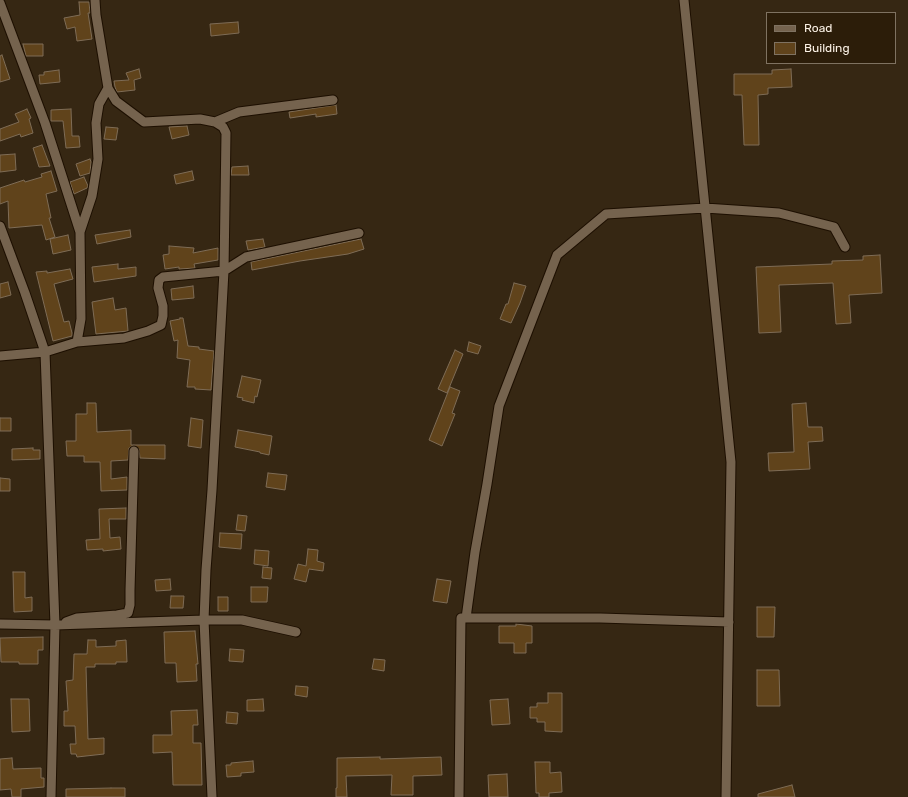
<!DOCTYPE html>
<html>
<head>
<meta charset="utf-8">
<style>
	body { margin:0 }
	#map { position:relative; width:908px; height:797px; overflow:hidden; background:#362713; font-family:Rubik,sans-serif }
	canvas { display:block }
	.legend { position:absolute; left:766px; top:12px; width:130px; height:52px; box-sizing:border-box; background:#2c1d09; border:1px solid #7f7261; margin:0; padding:5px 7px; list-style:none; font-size:12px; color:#fbf1e5 }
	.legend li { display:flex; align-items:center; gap:8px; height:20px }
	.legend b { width:20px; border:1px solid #7f7261 }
</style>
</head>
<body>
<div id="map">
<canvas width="908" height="797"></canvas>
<ul class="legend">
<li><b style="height:5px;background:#75634e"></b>Road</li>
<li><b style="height:11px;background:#60431b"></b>Building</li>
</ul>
</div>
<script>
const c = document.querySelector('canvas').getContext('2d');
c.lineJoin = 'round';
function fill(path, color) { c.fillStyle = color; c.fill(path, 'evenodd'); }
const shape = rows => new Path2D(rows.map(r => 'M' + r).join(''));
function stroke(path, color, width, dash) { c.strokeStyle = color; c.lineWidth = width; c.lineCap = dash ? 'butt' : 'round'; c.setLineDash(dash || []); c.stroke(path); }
const building = shape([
	[79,2,89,2,90,13,88,13,92,39,77,41,75,27,67,29,64,18,80,15,79,2],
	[238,22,239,33,211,36,210,24,238,22],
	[23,44,43,44,43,56,26,56,23,44],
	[2,55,10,79,0,82,0,56,2,55],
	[139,69,141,78,134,80,135,90,117,92,115,87,114,81,129,80,126,73,139,69],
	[791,69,792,87,768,88,768,94,758,95,759,145,744,145,742,95,734,95,734,74,772,74,772,70,791,69],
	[59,70,60,82,40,84,39,75,44,75,44,72,59,70],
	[336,105,337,114,316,117,316,114,290,118,289,112,336,105],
	[27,109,31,118,29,119,33,133,21,137,20,134,0,141,0,129,19,122,15,114,27,109],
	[71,109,72,136,79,136,80,147,66,148,63,121,51,121,51,110,71,109],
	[187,126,189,135,172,139,169,127,187,126],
	[106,127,118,128,116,140,104,139,106,127],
	[42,145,50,166,39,167,33,148,42,145],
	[15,154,16,170,0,172,0,155,15,154],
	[90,159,91,162,90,173,80,176,76,164,90,159],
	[248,166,249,175,231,175,232,167,248,166],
	[51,171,57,191,46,194,51,218,49,218,55,237,46,240,42,225,9,228,8,201,0,204,0,188,24,180,25,182,42,177,41,174,51,171],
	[192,171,194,180,176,184,174,175,192,171],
	[84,177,88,186,87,188,74,194,70,182,84,177],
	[130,230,131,237,97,244,95,235,130,230],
	[68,235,71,250,53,254,50,239,68,235],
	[263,239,265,247,248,250,246,241,263,239],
	[361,239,364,249,348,254,300,261,252,270,251,262,361,239],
	[169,246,194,248,193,253,218,248,218,260,194,264,195,268,179,269,179,267,165,269,163,255,169,254,169,246],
	[880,255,882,293,849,295,851,323,836,324,833,283,779,285,781,332,759,333,756,267,832,264,832,261,863,260,863,256,880,255],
	[118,264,118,269,136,267,136,276,94,282,92,267,118,264],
	[70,269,73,279,54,284,64,322,69,321,72,333,72,336,53,341,36,272,47,271,47,273,70,269],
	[8,282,11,295,0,298,0,284,8,282],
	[514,283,526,286,520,303,511,323,500,319,506,304,508,304,514,283],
	[193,286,194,298,172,300,171,289,193,286],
	[113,298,115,310,126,308,128,331,96,334,92,302,113,298],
	[180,318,183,318,188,346,199,347,199,349,214,351,211,390,195,389,195,387,187,387,190,360,177,358,178,340,174,341,170,321,180,319,180,318],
	[469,342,481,346,478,354,467,351,469,342],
	[455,350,463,354,447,393,438,389,455,350],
	[242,376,261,380,257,397,255,396,254,403,242,400,243,398,237,397,242,376],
	[450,387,460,391,452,413,455,414,442,446,429,440,450,387],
	[87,403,96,403,97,432,131,430,131,445,165,445,165,459,140,458,139,449,134,445,129,448,128,460,111,461,111,479,127,477,127,490,101,491,100,462,84,462,84,456,67,456,66,441,76,441,76,414,87,414,87,403],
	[806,403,808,427,822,427,823,441,808,442,810,469,769,471,768,453,794,452,792,404,806,403],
	[0,418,11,418,11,431,0,431,0,418],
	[191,418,203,420,201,448,188,446,191,418],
	[238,430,272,436,269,455,260,453,260,452,235,447,238,430],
	[33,448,33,450,40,450,40,459,12,460,12,449,33,448],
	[268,473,287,475,285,490,266,487,268,473],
	[0,478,10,479,10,491,0,491,0,478],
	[126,508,126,519,109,519,110,538,120,537,121,549,103,551,103,549,87,550,86,540,100,539,99,509,126,508],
	[238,515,247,516,245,531,236,530,238,515],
	[220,533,242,534,241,549,219,547,220,533],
	[308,549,318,550,317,561,324,563,323,571,309,569,306,582,294,579,298,564,306,566,308,549],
	[255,550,269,551,268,566,254,564,255,550],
	[263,567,272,568,271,579,262,578,263,567],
	[13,572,25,572,25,598,32,597,32,611,14,612,13,572],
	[170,579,171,590,156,591,155,580,170,579],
	[437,579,451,581,447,603,433,601,437,579],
	[251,587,268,587,267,602,251,602,251,587],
	[171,596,184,596,183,608,170,608,171,596],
	[218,597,228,597,228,611,218,611,218,597],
	[757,607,775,607,774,637,757,637,757,607],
	[516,624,532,626,532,643,526,643,526,653,514,653,514,643,499,643,499,626,516,626,516,624],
	[195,631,198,664,196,664,197,681,177,682,176,663,165,663,164,632,195,631],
	[43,637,43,650,38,650,38,664,19,664,19,662,1,662,0,638,43,637],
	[88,640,96,640,96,647,116,646,116,641,126,640,127,662,116,662,116,664,95,664,95,667,86,667,88,739,104,738,104,754,77,757,76,754,71,754,70,744,76,744,75,726,64,726,64,711,68,711,66,681,73,680,74,654,87,654,88,640],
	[230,649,244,650,243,662,229,661,230,649],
	[374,659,385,660,384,671,372,669,374,659],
	[757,670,779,670,780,706,757,706,757,670],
	[296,686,308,687,307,697,295,695,296,686],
	[548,693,562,693,562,732,545,731,545,722,537,722,537,718,530,718,530,707,537,707,537,703,548,703,548,693],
	[11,699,29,699,30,731,12,732,11,699],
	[263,699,264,711,247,711,247,700,263,699],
	[508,699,510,724,492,725,490,700,508,699],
	[197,710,198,725,193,725,193,743,201,743,202,785,173,785,172,752,153,753,153,735,172,735,171,711,197,710],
	[227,712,238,713,237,724,226,723,227,712],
	[380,757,380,759,441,757,442,775,413,776,413,795,391,795,392,775,346,776,347,797,336,797,336,788,337,788,337,758,380,757],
	[12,758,13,769,41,768,41,778,44,778,44,787,21,789,21,797,12,797,11,789,0,790,0,759,12,758],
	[253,761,254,772,241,773,241,776,227,777,226,765,231,765,231,763,253,761],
	[535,762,550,762,550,773,561,772,562,792,549,793,549,797,539,797,539,793,536,793,535,762],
	[507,774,508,797,489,797,488,775,507,774],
	[792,785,795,797,758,797,758,794,792,785],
	[111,788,125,788,125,797,66,797,66,789,111,788]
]);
fill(building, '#60431b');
stroke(building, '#7e6c56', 1);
const street = shape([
	[684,0,731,462,726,797],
	[0,3,45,123,80,232,81,319,77,342],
	[108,88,116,101,144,122,200,119,215,122,223,127,226,133,224,271,212,490,206,570,204,620,212,797],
	[215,122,239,112,333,100],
	[0,226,25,293,45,352,55,625,51,797],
	[80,232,92,196,98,159,96,123,99,104,108,88,96,15,95,0],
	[0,356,45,352,77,342,124,338,148,331,161,325,163,316,163,306,158,288,159,280,163,277,224,271,246,257,359,233],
	[466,618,475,552,487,484,499,406,557,255,606,214,705,208,779,213,834,227,845,247],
	[66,622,77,618,117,615,128,613,130,605,130,590,134,451],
	[0,624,55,625,204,620,242,620,296,632],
	[459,797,461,618,600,618,729,622]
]);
stroke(street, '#1d0f00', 11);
stroke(street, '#75634e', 9);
</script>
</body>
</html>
